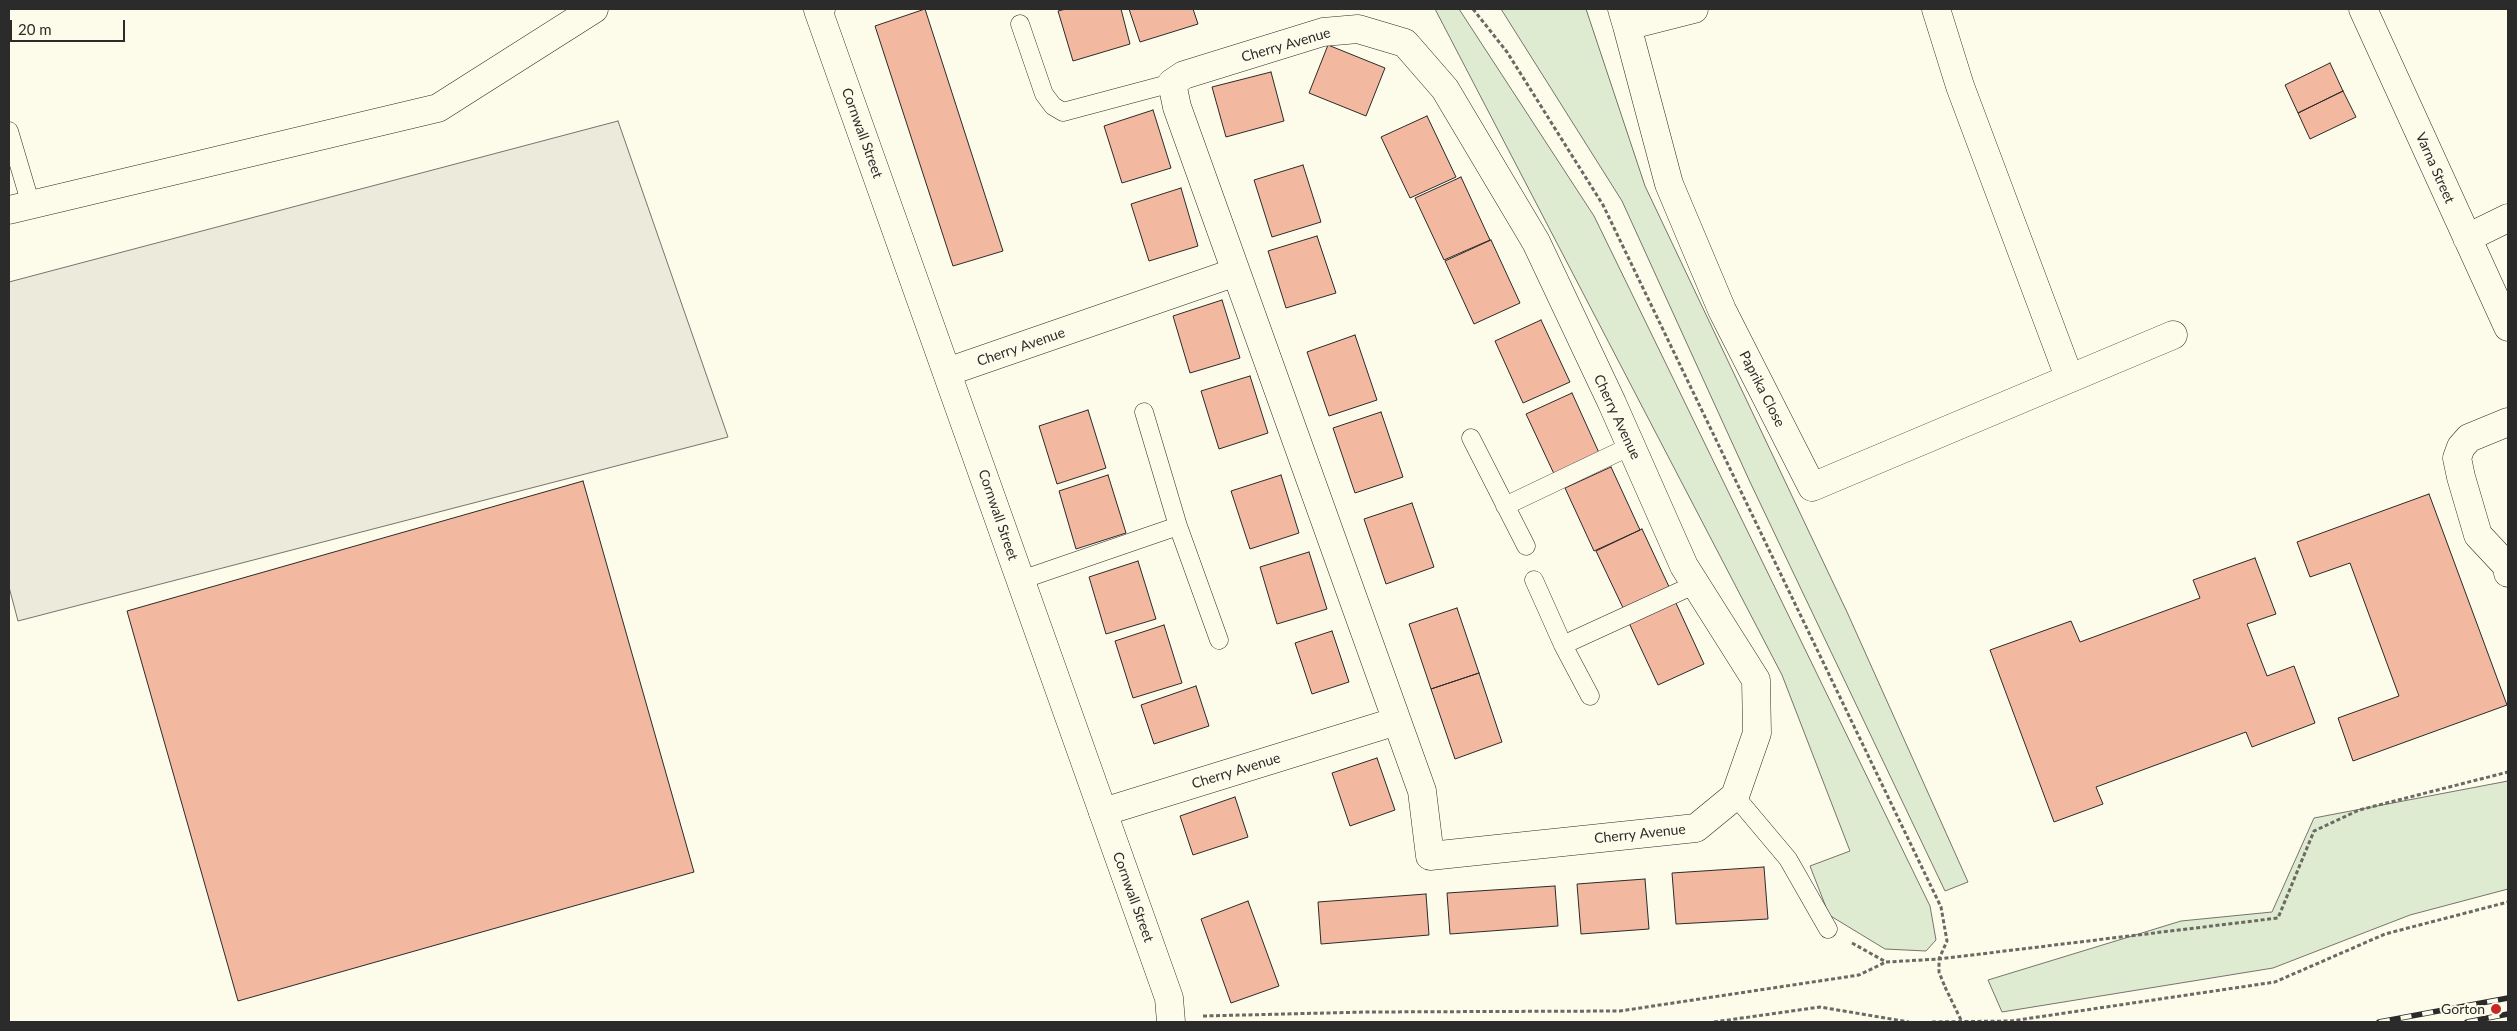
<!DOCTYPE html>
<html>
<head>
<meta charset="utf-8">
<style>
	body { margin:0 }
	#map { position:relative; width:2517px; height:1031px; overflow:hidden; background:#fdfbea; font-family:Lato,sans-serif }
	canvas { display:block }
	.frame { position:absolute; inset:0; border:10px solid #2b2b2b; pointer-events:none }
	.scale { position:absolute; left:10px; top:20px; width:115px; height:22px; box-sizing:border-box; border:2px solid #2b2b2b; border-top:0; padding-left:6px; font-size:15px; line-height:18px; white-space:nowrap; color:#2b2b2b; -webkit-text-stroke:4px #fdfbea; paint-order:stroke }
</style>
</head>
<body>
<div id="map">
<canvas width="2517" height="1031"></canvas>
<div class="frame"></div>
<div class="scale">20 m</div>
</div>
<script>
const c = document.querySelector('canvas').getContext('2d');
c.lineJoin = 'round';
function fill(path, color) { c.fillStyle = color; c.fill(path, 'evenodd'); }
const shape = rows => new Path2D(rows.map(r => 'M' + r).join(''));
function stroke(path, color, width, dash) { c.strokeStyle = color; c.lineWidth = width; c.lineCap = dash ? 'butt' : 'round'; c.setLineDash(dash || []); c.stroke(path); }
function drawText(font, color, halo, rows, align = 'center') {
  c.font = font + ' Lato,sans-serif'; c.lineWidth = 4; c.setLineDash([]); c.textBaseline = 'middle'; c.strokeStyle = halo; c.fillStyle = color; for (const [text, x, y, turn = 0] of rows) {
    c.save(); c.translate(x, y); c.rotate((+turn || 0) * Math.PI / 180); c.textAlign = isNaN(turn) ? turn : align; if (halo) c.strokeText(text, 0, 0); c.fillText(text, 0, 0); c.restore();
  }
}
const green = shape([
	[1435,9,1459,9,1594,216,1930,906,1936,940,1926,951,1885,949,1829,915,1810,866,1850,851,1782,675,1435,9],
	[1501,9,1586,9,1645,186,1847,612,1968,882,1945,891,1750,482,1622,201,1501,9],
	[2508,781,2508,889,2410,915,2273,968,2002,1012,1988,980,2181,921,2272,912,2314,818,2508,781]
]);
fill(green, '#deebd1');
stroke(green, '#74746e', 1);
const parking = shape([
	[618,121,728,437,18,621,9,587,9,282,618,121]
]);
fill(parking, '#eceadb');
stroke(parking, '#74746e', 1);
const building = shape([
	[925,9,1003,251,953,266,875,26,925,9],
	[1066,9,1121,9,1130,44,1073,61,1058,11,1066,9],
	[1129,9,1193,9,1198,24,1140,42,1129,9],
	[1328,45,1385,68,1366,116,1309,93,1328,45],
	[2330,63,2343,91,2298,113,2285,85,2330,63],
	[1271,72,1284,121,1226,137,1212,87,1271,72],
	[2343,91,2356,117,2310,139,2298,113,2343,91],
	[1153,110,1171,168,1122,183,1104,126,1153,110],
	[1427,116,1456,177,1410,198,1381,137,1427,116],
	[1303,165,1321,222,1272,237,1254,180,1303,165],
	[1461,177,1490,240,1444,260,1415,198,1461,177],
	[1181,188,1198,246,1149,261,1131,204,1181,188],
	[1317,236,1336,293,1286,308,1268,251,1317,236],
	[1491,240,1520,303,1474,324,1445,261,1491,240],
	[1222,300,1240,358,1190,373,1173,316,1222,300],
	[1541,320,1570,382,1523,403,1495,341,1541,320],
	[1355,335,1377,400,1329,416,1307,352,1355,335],
	[1250,376,1268,433,1219,449,1201,391,1250,376],
	[1572,393,1600,455,1555,476,1526,414,1572,393],
	[1088,410,1106,468,1057,484,1039,426,1088,410],
	[1381,412,1403,477,1355,493,1333,428,1381,412],
	[1611,467,1640,530,1594,551,1565,488,1611,467],
	[1108,475,1126,533,1076,549,1059,491,1108,475],
	[1281,475,1299,533,1250,549,1231,491,1281,475],
	[583,481,694,872,238,1001,127,611,583,481],
	[2429,494,2507,705,2353,761,2338,718,2399,696,2350,563,2310,577,2297,542,2429,494],
	[1412,503,1434,567,1386,584,1364,519,1412,503],
	[1642,529,1671,591,1625,612,1596,551,1642,529],
	[1309,552,1327,609,1277,624,1260,567,1309,552],
	[2255,558,2276,614,2247,624,2267,676,2294,666,2315,723,2252,747,2246,732,2096,787,2103,804,2054,822,1990,650,2071,621,2080,642,2200,598,2193,580,2255,558],
	[1138,561,1156,619,1106,634,1089,577,1138,561],
	[1675,601,1704,664,1658,685,1629,623,1675,601],
	[1457,608,1479,673,1431,689,1409,624,1457,608],
	[1164,625,1182,683,1133,698,1115,641,1164,625],
	[1332,631,1349,682,1312,694,1295,643,1332,631],
	[1479,673,1502,742,1455,759,1431,689,1479,673],
	[1196,686,1209,726,1154,744,1141,705,1196,686],
	[1377,758,1395,810,1350,826,1332,773,1377,758],
	[1235,797,1248,837,1193,855,1180,816,1235,797],
	[1764,867,1768,919,1676,924,1672,873,1764,867],
	[1645,879,1649,929,1581,934,1577,884,1645,879],
	[1555,886,1558,926,1450,934,1447,893,1555,886],
	[1426,894,1429,935,1321,944,1318,902,1426,894],
	[1248,901,1279,986,1231,1003,1201,919,1248,901]
]);
fill(building, '#f2b8a0');
stroke(building, '#2b2b2b', 1);
const lane = shape([
	[1020,24,1044,94,1053,106,1063,112,1172,83],
	[9,131,31,205],
	[1471,438,1526,546],
	[1505,506,1631,446],
	[1178,526,1219,640],
	[1021,580,1178,526,1144,412],
	[1534,580,1563,645,1590,696],
	[1563,645,1696,584],
	[1735,796,1788,859,1828,929]
]);
const street = shape([
	[1622,9,1627,26,1694,9],
	[1936,9,1960,86,2069,377],
	[2363,9,2508,327],
	[1627,26,1669,184,1722,310,1812,487,2173,335],
	[1358,29,1405,43,1445,89,1536,242,1612,403,1684,566,1756,680,1757,733,1735,796,1696,828,1430,856,1422,791,1177,107,1172,83,1184,75,1323,32,1358,29],
	[9,210,438,108,594,9],
	[2467,238,2508,218],
	[947,372,1236,272],
	[2508,422,2469,438,2461,447,2457,458,2461,477,2478,535,2507,566,2508,573],
	[1103,812,1397,721]
]);
const secondary = shape([
	[821,9,818,10,1169,998,1171,1022]
]);
stroke(lane, '#2b2b2b', 19);
stroke(street, '#2b2b2b', 29);
stroke(secondary, '#2b2b2b', 29);
stroke(shape([
	[1473,9,1507,52,1603,205,1941,907,1947,941,1939,959,1939,972,1945,987],
	[1852,943,1886,962,1939,959,2278,918,2314,831,2359,810,2508,772],
	[1203,1016,1367,1012,1620,1011,1859,975,1886,962],
	[1714,1022,1820,1007,1909,1022],
	[1932,1022,2011,1021,2275,982,2385,934,2508,902]
]), '#6a6964', 3, [4, 2.5]);
stroke(lane, '#fdfbea', 18);
stroke(street, '#fdfbea', 28);
stroke(secondary, '#fdfbea', 28);
const rail = shape([
	[2379,1022,2508,998],
	[2467,1022,2508,1014]
]);
stroke(rail, '#2b2b2b', 5.5);
stroke(rail, '#fdfbea', 4, [11]);
stroke(shape([
	[1945,987,1962,1022]
]), '#6a6964', 3, [4, 2.5]);
for (const [x, y, r, color] of [
	[2496,1009,6,"#c62828"]
]) { const dot = new Path2D(); dot.arc(x, y, r, 0, 2 * Math.PI); c.fillStyle = color; c.fill(dot); stroke(dot, '#fdfbea', 2); }
drawText('14px', '#2b2b2b', '#fdfbea', [
	["Cherry Avenue",1286,45,-16],
	["Cornwall Street",862,133,70],
	["Varna Street",2435,168,66],
	["Cherry Avenue",1021,347,-19],
	["Paprika Close",1762,389,63],
	["Cherry Avenue",1617,417,65],
	["Cornwall Street",998,515,71],
	["Cherry Avenue",1236,771,-17],
	["Cherry Avenue",1640,834,-6],
	["Cornwall Street",1133,897,70]
]);
drawText('14px', '#2b2b2b', '#fdfbea', [
	["Gorton",2485,1009]
], 'right');
</script>
</body>
</html>
